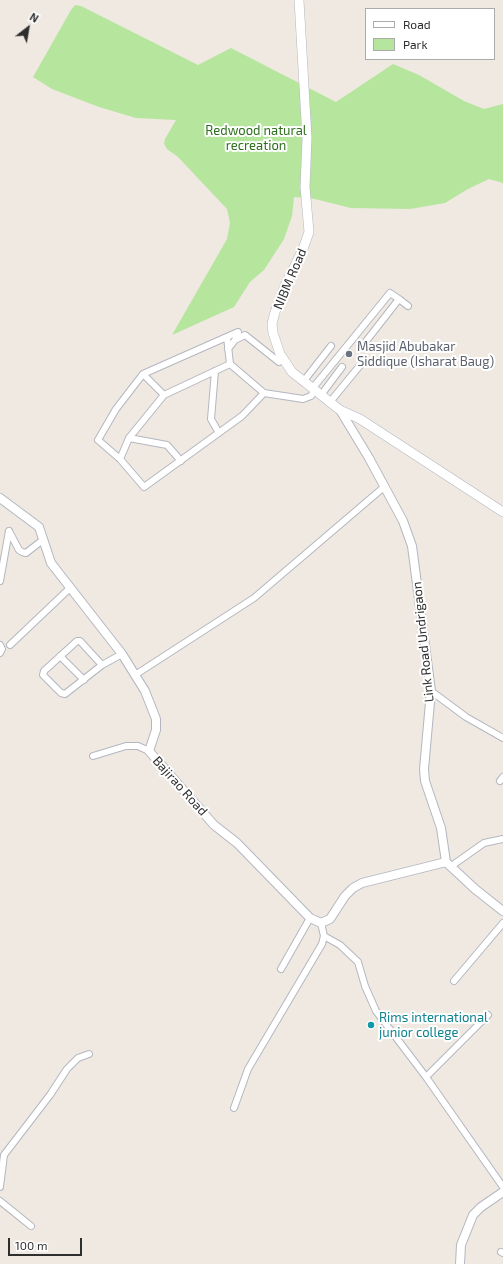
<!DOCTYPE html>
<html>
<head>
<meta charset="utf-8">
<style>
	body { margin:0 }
	#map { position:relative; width:503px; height:1264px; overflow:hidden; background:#efe9e1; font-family:"Exo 2",sans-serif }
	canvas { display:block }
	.legend { position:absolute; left:365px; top:8px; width:130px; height:52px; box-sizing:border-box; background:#fff; border:1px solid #ababab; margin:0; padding:5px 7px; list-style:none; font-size:12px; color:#2e2e2e }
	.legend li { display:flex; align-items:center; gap:8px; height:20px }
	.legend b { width:20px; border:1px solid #ababab }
	.north { position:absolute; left:8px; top:8px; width:40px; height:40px; -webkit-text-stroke:3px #fff; paint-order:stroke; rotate:31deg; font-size:11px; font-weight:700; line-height:16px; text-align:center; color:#2e2e2e }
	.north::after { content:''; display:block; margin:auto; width:14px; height:18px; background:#2e2e2e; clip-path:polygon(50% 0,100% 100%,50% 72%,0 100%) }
	.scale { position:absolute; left:8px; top:1238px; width:74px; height:18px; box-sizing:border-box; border:2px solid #2e2e2e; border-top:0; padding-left:5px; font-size:12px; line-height:14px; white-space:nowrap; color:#2e2e2e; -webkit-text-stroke:3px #fff; paint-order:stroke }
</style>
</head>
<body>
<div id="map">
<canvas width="503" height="1264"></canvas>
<ul class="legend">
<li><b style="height:5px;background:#fff"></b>Road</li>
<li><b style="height:11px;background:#b6e59e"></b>Park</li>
</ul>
<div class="north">N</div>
<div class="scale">100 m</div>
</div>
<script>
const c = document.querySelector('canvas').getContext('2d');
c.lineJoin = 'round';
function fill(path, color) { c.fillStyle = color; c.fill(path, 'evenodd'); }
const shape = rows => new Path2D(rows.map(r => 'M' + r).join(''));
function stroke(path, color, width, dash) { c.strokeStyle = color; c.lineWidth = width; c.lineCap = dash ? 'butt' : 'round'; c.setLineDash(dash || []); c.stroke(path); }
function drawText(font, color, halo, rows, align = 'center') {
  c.font = font + ' "Exo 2",sans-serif'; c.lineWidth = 4; c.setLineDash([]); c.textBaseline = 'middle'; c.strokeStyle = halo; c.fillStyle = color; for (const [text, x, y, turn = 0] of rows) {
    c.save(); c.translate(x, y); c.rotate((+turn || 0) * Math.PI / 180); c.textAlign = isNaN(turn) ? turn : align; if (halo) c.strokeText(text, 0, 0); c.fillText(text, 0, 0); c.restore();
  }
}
fill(shape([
	[75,5,81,6,198,65,231,48,336,102,393,64,419,75,464,101,484,109,503,104,503,183,489,179,468,189,445,203,410,209,351,208,315,199,294,197,292,216,284,239,264,270,250,282,234,307,172,335,227,239,230,223,227,209,178,157,167,149,164,144,165,139,176,120,136,118,99,107,52,89,33,77,71,10]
]), '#b6e59e');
const minor = shape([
	[238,332,143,374,116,409,98,440,120,459,144,487,242,416,264,393,303,399,311,396,314,391],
	[227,337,230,364,264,393],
	[367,340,399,299,408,306],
	[228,349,235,340,245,335,279,362],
	[215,371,211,419,219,433],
	[143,374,164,395],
	[303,382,331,346],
	[312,389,390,293,399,299],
	[321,395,342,367],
	[330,402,362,363],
	[129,438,167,445,181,461],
	[120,459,129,438,164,395,230,364],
	[9,531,19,550,22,552,26,553,44,539],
	[0,581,9,531],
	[0,645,2,649,0,653],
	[10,645,70,588],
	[60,656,84,680],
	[102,665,65,694,61,693,43,675,44,671,77,641,80,641,102,665,122,654],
	[135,675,254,598,384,487],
	[431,691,466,717,503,738],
	[93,756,126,746,138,746,149,751],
	[500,781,503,777],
	[450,867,484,843,503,839],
	[324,936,340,945,358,962,365,986,376,1011,426,1077,503,1187],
	[281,969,310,918],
	[454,981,503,923],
	[426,1077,488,1015],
	[234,1108,248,1069,322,944,324,936,321,923],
	[0,1187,4,1155,50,1095,67,1069,78,1058,89,1054],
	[0,1201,31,1226],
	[501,1252,503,1253]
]);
const tertiary = shape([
	[340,410,369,458,403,521,412,546,431,691,424,769,425,781,441,828,446,862,475,889,503,911],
	[0,498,39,527,51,563,122,654,145,691,156,719,156,730,149,751,214,825,237,843,310,918,321,923,330,919,345,896,353,888,362,883,446,862],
	[460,1264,461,1245,473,1215,481,1207,503,1192]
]);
const secondary = shape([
	[299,0,307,138,305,187,309,232,303,249,284,288,275,312,272,324,273,333,280,354,292,372,340,410,360,419,503,512]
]);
stroke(minor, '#b4b7c1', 8);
stroke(tertiary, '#b4b7c1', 10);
stroke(secondary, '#b4b7c1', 10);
stroke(minor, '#fff', 6);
stroke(tertiary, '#fff', 8);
stroke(secondary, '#fff', 9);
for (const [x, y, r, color] of [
	[349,354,4,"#6b7280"],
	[371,1025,4,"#0f9aa8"]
]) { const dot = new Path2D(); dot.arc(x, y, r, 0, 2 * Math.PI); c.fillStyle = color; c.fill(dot); stroke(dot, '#fff', 1.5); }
drawText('13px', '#2c6e1b', '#fff', [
	["Redwood natural",256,131],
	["recreation",256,146]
]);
drawText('13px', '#2e2e2e', '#fff', [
	["NIBM Road",290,279,-67],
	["Link Road Undrigaon",423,642,-96],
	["Bajirao Road",180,786,48]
]);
drawText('13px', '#5b616d', '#fff', [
	["Masjid Abubakar",357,347],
	["Siddique (Isharat Baug)",357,362]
], 'left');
drawText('13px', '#0d838f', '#fff', [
	["Rims international",379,1018],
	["junior college",379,1033]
], 'left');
</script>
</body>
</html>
